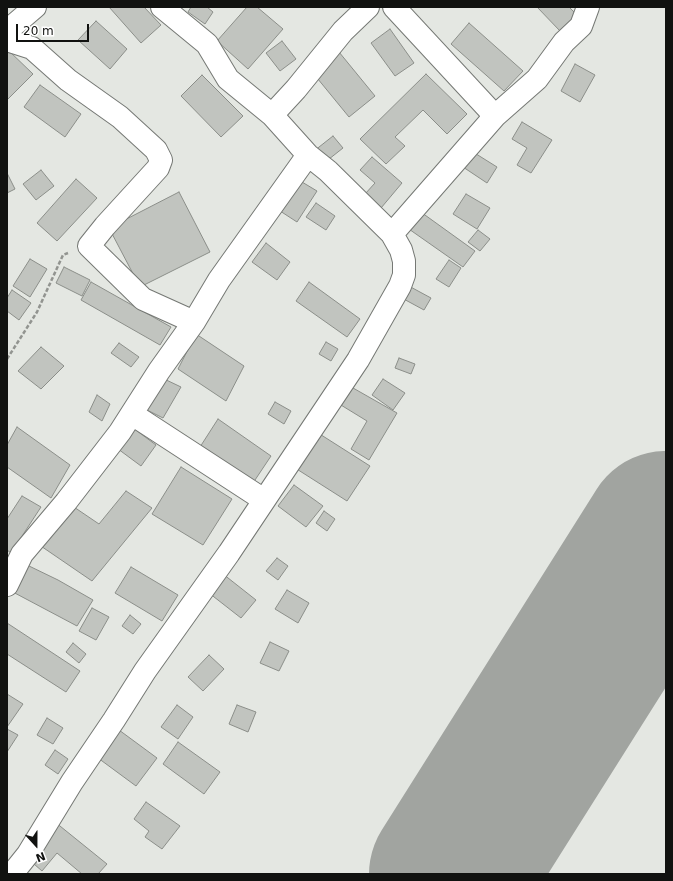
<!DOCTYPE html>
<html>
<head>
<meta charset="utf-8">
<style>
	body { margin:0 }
	#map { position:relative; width:673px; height:881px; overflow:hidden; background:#e4e7e2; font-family:"DejaVu Sans",sans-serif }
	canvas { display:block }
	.frame { position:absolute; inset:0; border:8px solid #111210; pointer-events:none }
	.north { position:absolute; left:16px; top:825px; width:40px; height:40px; -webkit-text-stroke:3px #fff; paint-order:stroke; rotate:159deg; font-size:11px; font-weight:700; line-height:16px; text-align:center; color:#111210 }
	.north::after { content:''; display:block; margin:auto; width:14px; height:18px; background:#111210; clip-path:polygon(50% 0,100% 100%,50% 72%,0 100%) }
	.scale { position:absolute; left:16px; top:24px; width:73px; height:18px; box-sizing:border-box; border:2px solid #111210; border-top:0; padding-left:5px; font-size:12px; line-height:14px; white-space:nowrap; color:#111210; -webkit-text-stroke:3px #fff; paint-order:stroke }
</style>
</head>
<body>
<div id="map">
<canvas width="673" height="881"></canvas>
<div class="frame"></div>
<div class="north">N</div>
<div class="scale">20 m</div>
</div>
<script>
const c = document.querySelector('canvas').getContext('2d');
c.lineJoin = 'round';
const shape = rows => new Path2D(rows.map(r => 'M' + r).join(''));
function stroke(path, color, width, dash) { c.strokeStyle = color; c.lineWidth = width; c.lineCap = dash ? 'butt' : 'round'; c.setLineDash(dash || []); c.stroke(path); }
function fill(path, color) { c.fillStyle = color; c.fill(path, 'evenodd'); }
stroke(shape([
	[451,874,666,533]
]), '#a1a4a0', 164);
const building = shape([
	[109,7,144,7,161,25,141,43,109,7],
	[191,7,207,7,213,12,205,24,188,12,191,7],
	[247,7,257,7,283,29,248,69,217,41,247,7],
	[537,7,569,7,577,15,560,31,537,7],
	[96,21,127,49,110,69,78,40,96,21],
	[469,23,523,71,504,91,451,44,469,23],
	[390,29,414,63,395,76,371,43,390,29],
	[282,41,296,59,280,71,266,53,282,41],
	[7,49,33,74,7,100,7,49],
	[339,52,375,96,349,117,313,73,339,52],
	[575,64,595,75,580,102,561,91,575,64],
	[426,74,467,114,447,134,423,110,395,137,405,146,386,164,360,139,426,74],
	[202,75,243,116,221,137,181,96,202,75],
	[40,85,81,114,65,137,24,107,40,85],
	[522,122,552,140,531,173,517,165,527,148,512,139,522,122],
	[333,136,343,148,324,163,314,151,333,136],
	[473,152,497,167,487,183,463,167,473,152],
	[372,157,402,183,381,208,365,194,375,183,360,170,372,157],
	[41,170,54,186,36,200,23,184,41,170],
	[7,173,15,189,7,193,7,173],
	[76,179,97,198,57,241,37,223,76,179],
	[297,179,317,191,297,222,277,209,297,179],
	[179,192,210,252,140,287,109,228,179,192],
	[466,194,490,208,477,229,453,214,466,194],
	[316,203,335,216,326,230,306,217,316,203],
	[418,210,475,251,463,267,406,227,418,210],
	[478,230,490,239,480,251,468,242,478,230],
	[266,243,290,262,277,280,252,262,266,243],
	[30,259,47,269,30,297,13,286,30,259],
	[449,260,461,268,449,287,436,279,449,260],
	[64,267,90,280,82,296,56,283,64,267],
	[91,282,171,327,160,345,81,300,91,282],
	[309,282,360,319,347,337,296,301,309,282],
	[407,285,431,298,424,310,400,297,407,285],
	[12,290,31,303,19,320,7,311,7,298,12,290],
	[196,334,244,366,226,401,178,369,196,334],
	[326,342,338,349,331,361,319,354,326,342],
	[119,343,139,357,131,367,111,353,119,343],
	[41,347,64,366,41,389,18,371,41,347],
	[399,358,415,364,411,374,395,368,399,358],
	[160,377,181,387,163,418,143,408,160,377],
	[383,379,405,393,393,410,372,395,383,379],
	[346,384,397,413,369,460,351,449,367,421,336,402,346,384],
	[97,395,110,404,102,421,89,412,97,395],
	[275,402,291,411,284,424,268,414,275,402],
	[218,419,271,456,253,483,200,447,218,419],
	[129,425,156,445,141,466,114,446,129,425],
	[17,427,70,465,51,498,7,467,7,445,17,427],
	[315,431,370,466,347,501,292,466,315,431],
	[181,467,232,499,203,545,152,514,181,467],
	[294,485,323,506,306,527,278,506,294,485],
	[126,491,152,508,92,581,35,542,68,503,99,524,126,491],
	[22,496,41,507,11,553,7,550,7,519,22,496],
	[324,511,335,519,327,531,316,523,324,511],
	[277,558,288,566,278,580,266,571,277,558],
	[27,565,58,580,93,600,77,626,11,591,27,565],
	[131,567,178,595,162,621,115,593,131,567],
	[223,574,256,600,241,618,209,593,223,574],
	[287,590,309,603,298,623,275,609,287,590],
	[92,608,109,617,96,640,79,631,92,608],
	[130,615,141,624,133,634,122,626,130,615],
	[7,623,80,671,66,692,7,654,7,623],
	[270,642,289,651,279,671,260,663,270,642],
	[73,643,86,654,79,663,66,652,73,643],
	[209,655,224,669,203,691,188,677,209,655],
	[7,694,23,704,7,727,7,694],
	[177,705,193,717,178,739,161,727,177,705],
	[237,705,256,712,248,732,229,724,237,705],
	[47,718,63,728,53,744,37,735,47,718],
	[7,729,18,735,7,752,7,729],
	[119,730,157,758,136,786,98,758,119,730],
	[178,742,220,772,204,794,163,764,178,742],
	[55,750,68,759,58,774,45,765,55,750],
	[146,802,180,826,162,849,145,837,149,831,134,819,146,802],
	[55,822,107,864,98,874,82,874,57,853,42,871,26,857,55,822]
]);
fill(building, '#c1c4bf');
stroke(building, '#8b8e89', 1);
const minor = shape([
	[394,7,495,116],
	[7,31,35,7],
	[7,40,32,48,68,80,120,117,156,150,161,160,158,168,105,226,89,246,143,299,194,322],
	[272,115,296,89,343,31,368,7],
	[392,234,495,116,537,79,564,42,581,26,588,7],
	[132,414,264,500],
	[7,585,22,554,66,502,120,432,159,371,194,322,219,280,308,155],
	[12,874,28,854,72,782,114,720,145,671,229,553,358,360,400,286,404,275,404,261,401,250,392,234,328,171,308,155,272,115,228,79,207,44,162,7]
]);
stroke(minor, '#757874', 24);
stroke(shape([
	[7,359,37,312,63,255,68,253]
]), '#929490', 2.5, [4, 2]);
stroke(minor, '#fff', 22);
</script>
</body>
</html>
